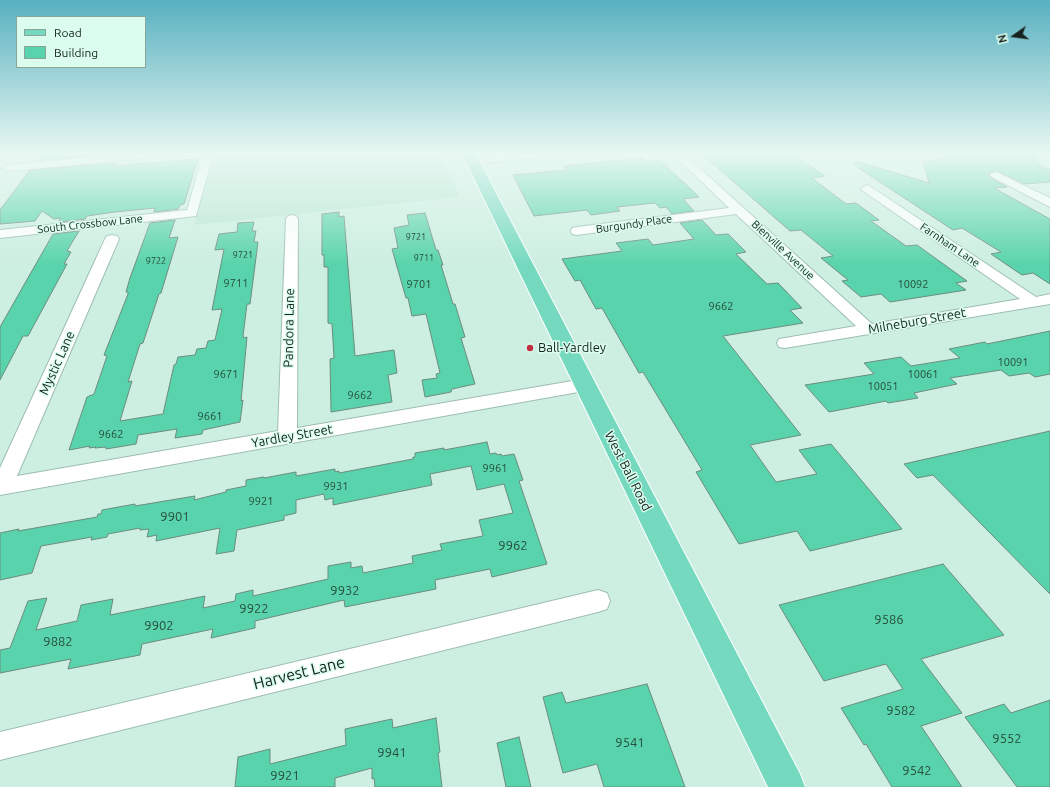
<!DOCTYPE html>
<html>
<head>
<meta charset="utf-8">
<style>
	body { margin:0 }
	#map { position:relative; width:1050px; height:787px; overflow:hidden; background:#cdefe1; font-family:Ubuntu,sans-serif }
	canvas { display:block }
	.legend { position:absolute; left:16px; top:16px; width:130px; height:52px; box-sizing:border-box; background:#dafdee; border:1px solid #8ca59a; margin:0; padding:5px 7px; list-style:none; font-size:12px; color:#16221d }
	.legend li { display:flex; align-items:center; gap:8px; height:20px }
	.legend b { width:20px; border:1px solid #8ca59a }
	.north { position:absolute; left:994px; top:16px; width:40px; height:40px; -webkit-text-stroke:3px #dafdee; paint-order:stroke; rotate:256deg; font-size:11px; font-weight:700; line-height:16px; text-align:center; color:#16221d }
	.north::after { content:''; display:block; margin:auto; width:14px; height:18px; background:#16221d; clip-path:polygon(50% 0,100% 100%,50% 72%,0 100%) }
</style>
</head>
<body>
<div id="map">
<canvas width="1050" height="787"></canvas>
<ul class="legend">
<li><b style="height:5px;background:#75d9bf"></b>Road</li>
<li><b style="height:11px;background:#59d3ab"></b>Building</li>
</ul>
<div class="north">N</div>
</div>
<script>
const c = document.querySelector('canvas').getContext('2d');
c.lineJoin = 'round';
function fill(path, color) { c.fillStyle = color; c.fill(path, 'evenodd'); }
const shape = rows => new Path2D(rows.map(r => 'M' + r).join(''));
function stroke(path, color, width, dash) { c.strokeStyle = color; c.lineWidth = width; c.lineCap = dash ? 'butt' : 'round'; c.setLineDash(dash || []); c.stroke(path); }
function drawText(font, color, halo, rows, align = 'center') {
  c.font = font + ' Ubuntu,sans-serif'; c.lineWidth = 3; c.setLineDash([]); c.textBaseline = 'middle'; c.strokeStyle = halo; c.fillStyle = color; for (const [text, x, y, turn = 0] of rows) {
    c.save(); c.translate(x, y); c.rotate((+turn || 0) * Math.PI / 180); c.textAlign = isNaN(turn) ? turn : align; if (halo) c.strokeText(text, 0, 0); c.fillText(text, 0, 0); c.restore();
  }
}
fill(shape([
	[214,155,441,155,460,197,194,225]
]), '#bbe6d4');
const building = shape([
	[42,155,98,155,38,161,42,155],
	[703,155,794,155,825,176,812,178,846,204,856,203,879,220,871,221,906,246,917,245,967,281,956,283,966,290,890,302,881,294,861,297,842,281,848,280,821,258,833,256,801,230,790,231,703,155],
	[940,155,1037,155,1038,164,1050,170,1050,182,1025,184,997,171,992,172,988,175,991,178,1007,187,994,188,1050,219,1050,284,1033,273,1022,275,991,254,1001,252,962,228,953,230,854,165,856,161,929,183,923,162,946,158,940,155],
	[641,158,646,162,660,160,699,197,683,199,694,211,672,214,666,207,660,208,655,203,617,207,620,211,591,215,587,210,534,216,513,175,567,170,564,166,641,158],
	[198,159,184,204,180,205,178,209,154,212,155,208,115,212,87,216,85,219,60,222,59,221,61,218,54,219,42,211,35,221,0,224,0,210,30,170,116,163,115,166,198,159],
	[339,212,339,217,344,216,355,356,394,350,397,373,388,375,392,402,331,412,330,359,334,358,332,324,328,323,328,267,324,267,324,255,322,255,322,214,339,212],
	[425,213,436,250,438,250,443,265,441,265,453,304,455,304,465,337,461,338,475,384,452,389,451,392,425,397,422,380,437,378,436,374,440,373,426,314,412,316,408,298,406,298,392,249,398,248,394,228,409,225,407,215,425,213],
	[175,220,169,238,178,237,161,293,159,294,143,343,140,344,128,382,132,381,120,421,163,414,174,365,176,364,178,357,195,355,197,349,206,348,208,341,215,340,222,309,212,310,224,249,215,250,219,234,237,232,238,223,254,222,252,231,256,231,254,242,258,242,250,304,247,304,243,336,244,338,247,337,241,401,243,400,240,422,203,430,202,434,175,438,177,429,138,435,136,444,106,449,106,447,95,448,96,447,89,448,90,446,69,450,87,397,94,394,107,356,104,355,128,294,128,292,126,292,130,278,150,223,175,220],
	[702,220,716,235,728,234,746,252,736,254,767,284,778,283,802,308,790,310,803,323,723,336,801,435,750,445,776,482,817,474,799,450,831,444,902,529,810,551,797,531,739,544,696,472,702,470,643,372,639,373,602,308,596,309,580,280,575,281,562,259,622,251,616,243,648,239,653,245,694,239,680,223,702,220],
	[79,231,67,251,71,252,64,264,67,264,28,336,23,336,0,380,0,327,53,234,79,231],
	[1050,331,1050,374,1035,377,1029,373,1009,376,1001,370,950,378,957,384,914,393,918,398,888,403,886,401,829,412,805,385,874,374,864,363,901,357,911,366,960,358,949,349,985,342,987,344,1050,331],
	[1050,431,1050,594,933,475,917,478,904,464,1050,431],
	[487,442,490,454,496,453,497,455,501,454,502,456,514,454,523,480,519,481,547,564,492,577,490,569,435,580,436,589,345,607,344,600,255,621,255,628,211,638,213,629,142,644,140,655,68,669,71,659,0,673,0,650,10,648,28,601,47,598,36,630,77,621,81,605,113,599,110,615,205,596,203,608,235,601,236,594,253,590,253,596,328,579,328,566,351,562,351,568,362,566,363,573,413,563,412,556,442,550,440,544,483,536,479,520,513,513,504,484,477,490,471,466,430,474,432,485,333,505,333,498,325,500,324,494,296,500,296,513,284,516,284,520,237,530,234,551,216,554,220,528,156,541,157,535,147,537,149,529,140,530,140,528,108,534,107,537,91,540,92,537,41,546,32,573,0,580,0,533,19,529,18,531,97,517,98,514,101,514,102,510,135,504,135,506,195,496,194,500,226,492,226,490,246,486,246,480,264,477,264,478,296,472,296,476,335,469,335,472,339,471,339,473,413,459,413,457,415,457,415,453,444,448,444,450,487,442],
	[943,564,1004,635,921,659,962,713,921,726,962,787,892,787,866,744,864,745,841,708,903,689,886,664,824,681,779,605,943,564],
	[647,684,685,787,604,787,597,764,563,773,543,697,562,692,566,703,647,684],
	[1050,700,1050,787,1017,787,965,717,1004,704,1011,713,1050,700],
	[436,718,440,752,438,753,442,787,375,787,374,778,372,779,372,768,335,778,335,787,235,787,238,757,270,749,270,764,346,745,345,729,392,719,393,728,436,718],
	[519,737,531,787,506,787,497,743,519,737]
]);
fill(building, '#59d3ab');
stroke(building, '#6c8b7e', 1);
const minor = shape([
	[114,155,155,155,150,158,8,171,2,168,8,165,114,155],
	[203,155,213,155,196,216,0,238,0,230,187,210,203,155],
	[501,155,540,155,535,158,472,164,467,161,472,158,501,155],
	[674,155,685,155,872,324,1020,299,863,191,861,189,863,187,867,185,871,187,1036,297,1050,294,1050,304,785,348,779,347,777,343,779,339,856,326,736,214,577,235,572,234,571,231,572,228,577,227,729,208,674,155],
	[996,172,1050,198,1050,207,992,177,990,175,992,173,996,172],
	[292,215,296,216,298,219,297,428,584,379,590,381,593,385,590,389,584,391,0,495,0,468,105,239,107,236,112,235,117,236,119,239,17,476,278,431,286,219,288,216,292,215],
	[598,590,607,593,610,601,607,609,598,612,0,760,0,732,598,590]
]);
const primary = shape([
	[463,155,476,155,800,774,805,787,768,787,463,155]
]);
stroke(minor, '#9dbeb0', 2);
stroke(primary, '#fff', 2);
fill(minor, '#fff');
fill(primary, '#75d9bf');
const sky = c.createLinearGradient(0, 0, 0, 265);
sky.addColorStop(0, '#58b0c0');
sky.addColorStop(0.58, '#e8f8f2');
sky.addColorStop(1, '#e8f8f200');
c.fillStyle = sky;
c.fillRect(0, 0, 1050, 265);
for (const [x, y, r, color] of [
	[530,348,4,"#bf2e43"]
]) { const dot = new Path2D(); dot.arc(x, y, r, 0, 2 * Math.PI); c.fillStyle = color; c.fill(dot); stroke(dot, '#dafdee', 1.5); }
drawText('9px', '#274e40', null, [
	["9721",416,237],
	["9721",243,255],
	["9711",424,258],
	["9722",156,261]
]);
drawText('11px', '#16221d', '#dafdee', [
	["South Crossbow Lane",90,224,-6],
	["Burgundy Place",634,224,-8],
	["Farnham Lane",950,245,34],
	["Bienville Avenue",783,250,43]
]);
drawText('11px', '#274e40', null, [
	["9711",236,283],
	["9701",419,284],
	["10092",913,284],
	["9662",721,306],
	["10091",1013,362],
	["9671",226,374],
	["10061",923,374],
	["10051",883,386],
	["9662",360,395],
	["9661",210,416],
	["9662",111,434],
	["9961",495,468],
	["9931",336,486],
	["9921",261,501]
]);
drawText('13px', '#16221d', '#dafdee', [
	["Milneburg Street",917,321,-10],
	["Pandora Lane",289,328,-89],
	["Mystic Lane",57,363,-66],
	["Yardley Street",292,436,-10],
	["West Ball Road",628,471,63]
]);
drawText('13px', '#16221d', '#dafdee', [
	["Ball-Yardley",538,348]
], 'left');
drawText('13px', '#274e40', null, [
	["9901",175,517],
	["9962",513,546],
	["9932",345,591],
	["9922",254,609],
	["9586",889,620],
	["9902",159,626],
	["9882",58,642],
	["9582",901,711],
	["9552",1007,739],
	["9541",630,743],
	["9941",392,753],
	["9542",917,771],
	["9921",285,776]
]);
drawText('16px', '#16221d', '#dafdee', [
	["Harvest Lane",299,673,-14]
]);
</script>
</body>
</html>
